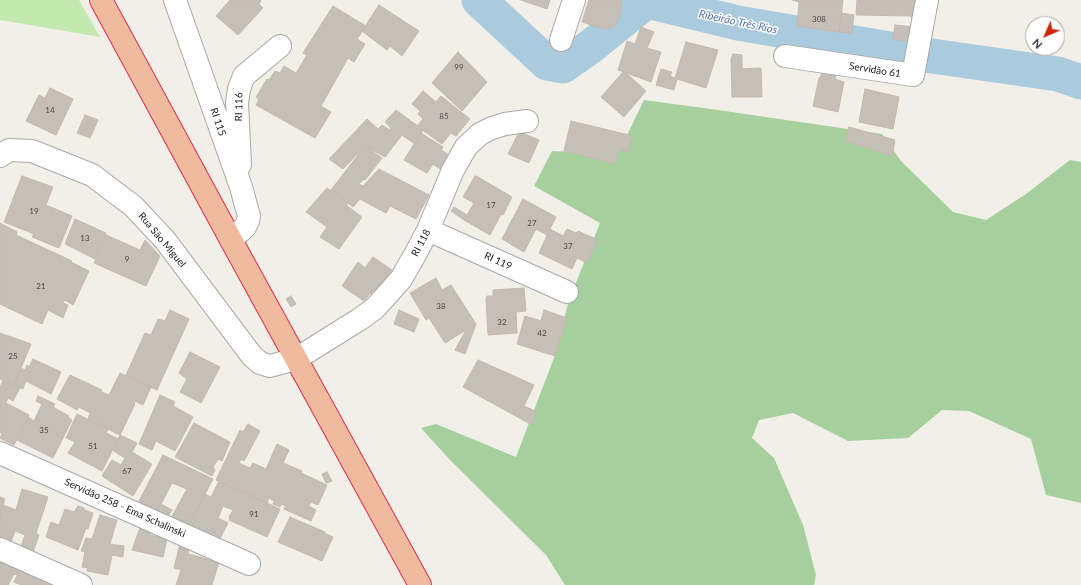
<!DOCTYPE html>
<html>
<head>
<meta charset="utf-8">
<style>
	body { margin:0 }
	#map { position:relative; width:1081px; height:585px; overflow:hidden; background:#f1efe8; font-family:Lato,sans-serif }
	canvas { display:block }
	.north { position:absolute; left:1025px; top:16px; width:40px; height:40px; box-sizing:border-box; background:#fff; border:1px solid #a6a6a6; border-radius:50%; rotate:225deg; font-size:11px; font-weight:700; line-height:16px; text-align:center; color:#212121 }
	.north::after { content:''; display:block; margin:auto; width:14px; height:18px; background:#cc2206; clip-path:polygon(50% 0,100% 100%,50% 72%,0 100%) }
</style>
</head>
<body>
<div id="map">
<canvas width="1081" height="585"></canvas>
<div class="north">N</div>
</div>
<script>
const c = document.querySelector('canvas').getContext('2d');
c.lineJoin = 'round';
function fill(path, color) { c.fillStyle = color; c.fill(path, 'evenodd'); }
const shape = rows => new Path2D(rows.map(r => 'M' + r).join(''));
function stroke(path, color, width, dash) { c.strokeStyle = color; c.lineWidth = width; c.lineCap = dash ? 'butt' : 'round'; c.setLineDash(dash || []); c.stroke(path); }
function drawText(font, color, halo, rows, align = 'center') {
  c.font = font + ' Lato,sans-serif'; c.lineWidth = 3; c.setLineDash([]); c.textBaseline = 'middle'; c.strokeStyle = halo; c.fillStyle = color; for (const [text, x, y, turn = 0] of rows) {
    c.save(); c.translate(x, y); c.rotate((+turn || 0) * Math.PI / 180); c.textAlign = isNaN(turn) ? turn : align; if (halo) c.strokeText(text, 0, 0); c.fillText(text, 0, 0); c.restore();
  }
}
fill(shape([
	[0,0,79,0,100,37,0,20]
]), '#c4e9b0');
fill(shape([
	[644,100,711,109,882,134,901,161,953,212,986,220,1026,194,1070,160,1081,162,1081,503,1046,495,1031,439,969,411,942,410,908,438,848,441,793,413,759,420,752,438,774,458,803,525,816,575,814,585,565,585,546,555,450,460,421,428,436,424,516,457,554,358,569,300,600,223,534,186,552,151,618,154]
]), '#a6cf9e');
stroke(shape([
	[479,0,547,63,563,66,590,47,647,1,738,23,901,51],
	[925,55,1058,74,1081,82]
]), '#aacadd', 35);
const building = shape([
	[230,0,260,0,261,1,259,4,263,8,238,35,216,16,230,0],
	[521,0,550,0,547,9,521,0],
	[589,0,622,0,620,6,622,7,618,21,612,28,604,29,582,22,589,0],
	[792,0,843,0,839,32,797,26,799,2,792,0],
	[857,0,918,0,916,19,911,18,911,16,856,15,857,0],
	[379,5,419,31,402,56,390,46,387,50,362,31,379,5],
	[333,6,366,26,357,39,365,44,354,62,348,58,321,106,331,112,315,138,256,105,259,99,256,97,267,79,269,80,275,71,280,73,284,66,296,73,307,55,303,53,333,6],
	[841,13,854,15,852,33,839,32,841,13],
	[895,25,915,27,914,42,893,39,895,25],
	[641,27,654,32,647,48,661,52,651,82,618,70,627,41,635,44,641,27],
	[686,42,718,50,706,88,677,79,674,90,656,85,661,69,672,72,670,76,675,78,686,42],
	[458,52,487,82,462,111,432,83,458,52],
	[733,54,742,55,742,69,761,68,762,97,732,97,731,59,733,54],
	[623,72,625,72,646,91,624,117,601,97,623,72],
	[822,73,836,76,835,79,844,82,838,112,813,106,819,78,820,78,822,73],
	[50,88,73,99,56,135,26,121,39,95,45,98,50,88],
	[865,89,899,97,893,129,859,122,865,89],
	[423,91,436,102,441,96,470,119,456,136,451,133,442,144,417,126,423,119,418,114,420,111,412,104,423,91],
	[396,110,423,130,415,144,402,135,385,157,365,146,343,169,329,159,367,119,378,129,382,125,390,130,391,128,385,122,396,110],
	[85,115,98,120,90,138,77,133,85,115],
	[571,121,633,136,628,152,620,149,615,164,564,151,571,121],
	[849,127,895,140,892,156,845,141,849,127],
	[519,132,539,140,529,163,508,154,519,132],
	[421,133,443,147,441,150,449,155,440,169,433,164,427,173,404,160,421,133],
	[365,146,382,158,365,180,364,179,359,184,363,186,379,169,429,195,416,219,390,206,386,213,360,199,353,207,331,190,365,146],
	[22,176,53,187,46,205,72,216,59,248,32,237,34,234,4,222,22,176],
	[475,176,478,177,512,197,503,215,501,214,490,235,464,220,451,211,454,207,467,215,474,203,463,197,475,176],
	[327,188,348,203,346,205,362,217,339,249,320,237,327,227,306,212,327,188],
	[523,199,556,217,547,235,536,229,524,252,502,239,523,199],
	[75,219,106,233,95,259,65,244,75,219],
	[0,223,17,232,16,235,72,261,71,262,89,271,73,305,65,300,63,303,68,305,63,318,48,310,42,324,0,304,0,223],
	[550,229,563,236,567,229,576,233,578,231,598,240,587,263,577,258,572,269,539,253,550,229],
	[106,235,140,250,145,240,160,256,146,286,94,263,106,235],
	[373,257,392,270,372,295,370,293,364,301,342,286,358,262,365,268,373,257],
	[436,278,442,290,451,285,476,324,465,354,455,350,466,330,445,343,429,318,426,320,410,293,436,278],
	[524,288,526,311,516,312,517,333,488,335,486,299,487,296,493,296,493,290,524,288],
	[291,296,296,304,291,307,286,299,291,296],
	[170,310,189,319,157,390,126,375,145,333,151,335,158,319,165,321,170,310],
	[399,310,419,319,414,332,394,324,399,310],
	[544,310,567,318,555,356,517,344,525,316,541,321,544,310],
	[0,333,31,344,14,385,0,379,0,333],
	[190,352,220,367,201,403,180,392,187,379,179,373,190,352],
	[33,359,61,372,51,394,26,381,23,389,14,385,21,368,25,370,27,365,29,367,33,359],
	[478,360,534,385,524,406,535,411,534,413,536,414,532,425,463,387,478,360],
	[120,373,151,387,143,405,135,401,134,406,120,435,88,419,90,413,79,407,77,410,57,399,70,375,102,390,101,392,109,395,120,373],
	[3,381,20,388,13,401,8,398,6,403,29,415,14,445,0,438,2,434,0,432,0,387,3,381],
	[160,395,175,402,173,406,193,417,175,451,156,441,152,450,139,444,160,395],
	[38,396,55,404,53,407,69,416,68,417,72,420,53,458,17,440,28,417,34,421,42,404,36,401,38,396],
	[77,414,108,429,106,433,118,439,102,471,68,453,75,442,66,438,77,414],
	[194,423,230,442,222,461,218,459,213,467,215,470,212,476,175,457,194,423],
	[248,424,260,431,244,461,241,459,239,463,250,468,253,463,266,469,277,444,289,450,283,463,302,471,301,473,327,485,318,505,311,502,309,506,316,510,311,521,284,509,286,506,281,504,280,507,273,504,274,501,269,498,267,503,216,480,240,430,243,432,248,424],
	[120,435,137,443,132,452,152,464,133,496,102,476,112,460,121,465,125,458,112,450,120,435],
	[163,455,213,479,187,528,170,520,187,489,172,483,161,504,172,510,167,518,137,505,163,455],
	[327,472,332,481,326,483,322,474,327,472],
	[219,481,280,509,267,537,229,520,230,518,229,517,233,510,223,506,218,518,228,523,215,548,184,532,205,494,211,497,219,481],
	[22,489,48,497,36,533,39,535,32,555,20,550,25,535,15,531,10,545,0,540,0,514,3,505,16,510,22,489],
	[0,497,5,499,0,514,0,497],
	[78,506,84,508,84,510,93,513,88,529,86,528,78,550,46,537,51,522,59,525,65,509,74,512,78,506],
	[100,515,117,520,110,544,124,546,123,557,112,555,108,575,87,571,88,568,82,567,85,552,81,551,86,538,92,539,100,515],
	[290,517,325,532,324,533,333,537,322,561,278,542,290,517],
	[141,525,152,529,150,535,167,539,163,557,132,550,141,525],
	[180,544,189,548,188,554,219,562,212,585,176,585,181,570,174,568,180,544],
	[0,557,21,567,17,575,14,574,8,585,0,585,0,557],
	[21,567,53,582,52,585,21,585,14,582,21,567]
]);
fill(building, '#c6bfb8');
stroke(building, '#c3b9ab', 1);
const minor = shape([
	[175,0,241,187,249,216,248,221,245,227,231,240],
	[561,40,574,0],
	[785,56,913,75,927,0],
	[0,156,9,150,32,151,92,175,133,206,165,240,252,356,260,363,270,366,296,359,360,319,374,309,386,296,401,279,417,251,428,230,453,170,466,147,480,134,492,128,505,124,527,121],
	[240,165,237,103,239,89,244,76,280,46],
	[428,230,567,292],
	[0,453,249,564],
	[0,549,81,585]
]);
const trunk = shape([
	[101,0,231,240,420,585]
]);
stroke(minor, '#a8a8a8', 24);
stroke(trunk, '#d72e50', 24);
stroke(minor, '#fff', 22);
stroke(trunk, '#efba9e', 22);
drawText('8px', '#4a4847', null, [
	["308",819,19],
	["99",459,67],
	["14",50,110],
	["85",444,116],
	["17",491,205],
	["19",34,211],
	["27",532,223],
	["13",85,238],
	["37",568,246],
	["9",127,259],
	["21",41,286],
	["38",441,306],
	["32",502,322],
	["42",542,333],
	["25",13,356],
	["35",44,430],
	["51",93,446],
	["67",127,471],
	["91",254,514]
]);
drawText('10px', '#212121', '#fff', [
	["Servidão 61",875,70,9],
	["RI 116",239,107,-89],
	["RI 115",218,122,71],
	["Rua São Miguel",162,240,50],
	["RI 118",421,243,-62],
	["RI 119",498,261,24],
	["Servidão 258 - Ema Schalinski",125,508,24]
]);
drawText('italic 11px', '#4f72af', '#fff', [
	["Ribeirão Três Rios",738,22,12]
]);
</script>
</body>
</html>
